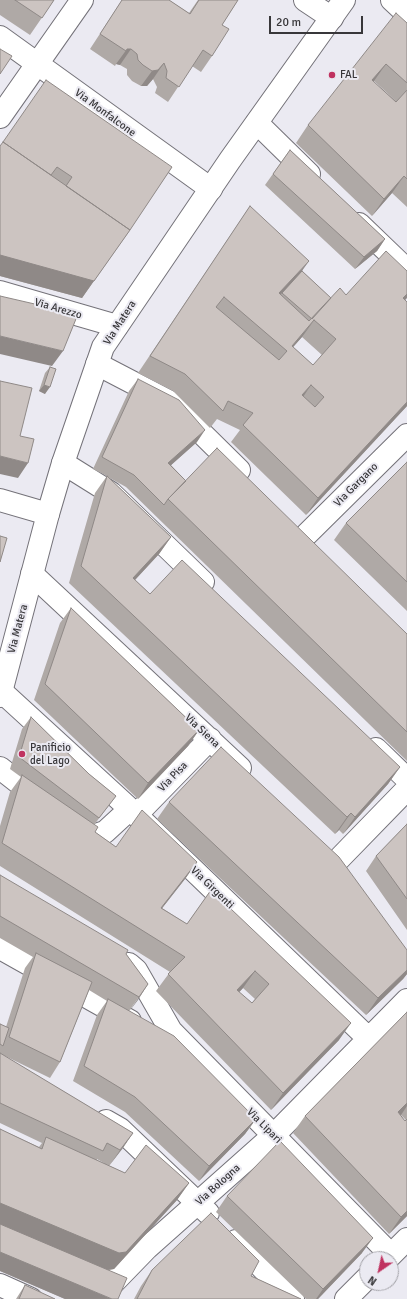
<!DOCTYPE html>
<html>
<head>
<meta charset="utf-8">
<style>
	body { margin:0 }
	#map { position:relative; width:407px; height:1299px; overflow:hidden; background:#ebeaf2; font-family:Signika,sans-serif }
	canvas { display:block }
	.north { position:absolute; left:359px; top:1251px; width:40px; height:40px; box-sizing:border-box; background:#ebeaf2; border:1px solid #a3a2a8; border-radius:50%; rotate:214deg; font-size:11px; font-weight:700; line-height:16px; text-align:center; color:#38373a }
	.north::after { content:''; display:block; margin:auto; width:14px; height:18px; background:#c03260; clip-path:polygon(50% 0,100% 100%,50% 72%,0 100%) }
	.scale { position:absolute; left:269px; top:16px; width:94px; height:18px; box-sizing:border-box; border:2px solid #38373a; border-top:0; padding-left:5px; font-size:12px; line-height:14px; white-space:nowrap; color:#38373a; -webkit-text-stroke:3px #ebeaf2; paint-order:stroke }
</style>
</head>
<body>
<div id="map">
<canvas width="407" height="1299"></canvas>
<div class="north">N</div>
<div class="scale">20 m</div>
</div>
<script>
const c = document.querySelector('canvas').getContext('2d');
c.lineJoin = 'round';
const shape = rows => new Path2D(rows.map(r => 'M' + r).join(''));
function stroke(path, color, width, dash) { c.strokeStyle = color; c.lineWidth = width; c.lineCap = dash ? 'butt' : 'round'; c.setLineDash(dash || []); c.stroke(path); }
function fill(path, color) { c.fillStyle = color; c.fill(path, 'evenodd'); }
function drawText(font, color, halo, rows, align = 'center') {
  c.font = font + ' Signika,sans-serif'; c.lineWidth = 4; c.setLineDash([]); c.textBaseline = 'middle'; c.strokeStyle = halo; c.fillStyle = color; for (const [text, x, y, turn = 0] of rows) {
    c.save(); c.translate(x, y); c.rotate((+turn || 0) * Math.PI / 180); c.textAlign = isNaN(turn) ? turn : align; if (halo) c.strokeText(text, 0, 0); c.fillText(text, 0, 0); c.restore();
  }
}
const street = shape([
	[305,0,332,18],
	[392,0,407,14],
	[0,37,211,189],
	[0,117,82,0],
	[257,123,309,174],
	[359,224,407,270],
	[0,292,117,326],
	[97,364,170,402,239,470],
	[63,463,111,493,203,582],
	[0,500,48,514],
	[306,535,407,435],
	[32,574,240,768],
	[0,690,130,809,368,1038],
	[376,749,407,779],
	[0,768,41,800],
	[136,815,210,739],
	[73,825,90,837,105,832,130,809],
	[337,861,407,789],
	[0,948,130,1021],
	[129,964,136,970,171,1031,391,1255],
	[106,1121,120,1129,208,1213],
	[236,1241,293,1299],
	[387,1259,407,1239],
	[95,1274,114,1282,147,1248,274,1135,407,1000],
	[0,1285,31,1299],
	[346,1299,367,1278]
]);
const secondary = shape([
	[0,696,48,514,63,463,103,347,230,160,344,0]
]);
stroke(street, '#747279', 24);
stroke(secondary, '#747279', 24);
stroke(street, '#fff', 22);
stroke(secondary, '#fff', 22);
fill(shape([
	[0,0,54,0,30,35,0,15],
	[122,0,169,0,189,13,198,0,238,0,222,25,212,56,201,72,192,66,168,102,155,93,157,87,153,79,147,86,141,86,132,81,127,75,127,69,120,65,116,64,115,66,90,49],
	[407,23,407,207,392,193,372,216,296,143,308,125],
	[374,81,397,102,374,82],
	[0,146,172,167,82,298,0,276],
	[290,150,385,239,377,251,355,269,265,185],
	[250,206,302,271,331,298,346,295,405,300,407,406,306,515,231,442,240,430,217,419,210,428,173,391,138,373],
	[302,337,322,355,313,365,293,347],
	[50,367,45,394,39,391,45,373],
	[138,379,197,442,171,465,186,481,407,634,407,761,126,487,108,477,171,537,159,554,135,580,150,594,400,767,388,784,343,834,339,830,335,834,69,583,95,493,107,476,93,469,129,391],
	[407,462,407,611,334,540,346,523],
	[71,608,199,730,188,746,138,799,34,700,60,623],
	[31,717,89,774,116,796,94,825,95,832,116,847,197,862,185,879,162,908,187,924,211,890,339,1040,271,1110,156,991,170,972,0,866,0,826,10,792,21,777,10,769,22,729],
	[243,988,255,999,252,1003,239,992],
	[169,802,407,970,407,974,403,979,366,1015,157,819],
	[407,824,407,930,366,871,376,856],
	[0,875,126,954,148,984,129,1011,256,1119,245,1134,199,1181,125,1112,73,1081,97,1015,107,1001,89,990,60,1062,50,1078,3,1055,133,1133,109,1166,97,1159,97,1160,125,1173,189,1183,177,1200,114,1269,109,1270,65,1299,0,1271,0,1129,39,1147,42,1143,0,1123,0,1024,6,1027,25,968,33,957,0,938],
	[407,1012,407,1216,389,1234,293,1133,305,1116],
	[400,1115,401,1115,406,1120,405,1121],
	[227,1196,362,1253,318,1299,306,1299,216,1212],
	[152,1270,251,1276,301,1299,134,1299,141,1286],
	[25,1285,55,1299,16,1299]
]), '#afa9a6');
fill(shape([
	[127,49,131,49,120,65,116,64],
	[164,63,153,79,147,86,141,86,152,71],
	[386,64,374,81,360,97,372,80],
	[404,176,392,193,372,216,384,199],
	[130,230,82,298,0,276,0,255],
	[385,239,377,251,355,269,364,257],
	[309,261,297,278,282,293,277,299,279,293],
	[407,294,407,298,391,316,403,298],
	[313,322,302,337,279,363,292,346],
	[0,336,63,351,52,366,0,354],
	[44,385,50,387,45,394,39,391],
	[311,385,299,403,302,395],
	[407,402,407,406,306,515,318,498],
	[205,430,197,442,160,475,168,463],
	[0,456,28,463,18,478,0,474],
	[171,537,159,554,121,595,133,578],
	[199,730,188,746,138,799,148,783],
	[400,767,388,784,343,834,355,817],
	[351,813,339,830,335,834,347,817],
	[197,862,185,879,149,925,161,908],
	[407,970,407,974,403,979,366,1015,378,998],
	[255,971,243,988,225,1008,237,990],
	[148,984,138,1000,128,1013,139,997],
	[351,1023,339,1040,271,1110,283,1093],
	[407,1103,407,1106,401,1115,385,1129,398,1112],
	[256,1119,245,1134,199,1181,209,1166],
	[133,1133,123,1148,109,1166,120,1150],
	[189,1183,177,1200,114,1269,107,1270,0,1225,0,1203],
	[407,1211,407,1216,389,1234,401,1217],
	[373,1238,362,1253,318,1299,316,1299,323,1289],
	[0,1252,112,1299,65,1299,0,1271]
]), '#8f8987');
const building = shape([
	[15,0,54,0,42,18,15,0],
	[122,0,169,0,190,14,199,0,238,0,222,25,229,29,212,56,203,50,179,87,166,78,167,71,164,63,158,70,152,71,143,65,138,60,137,54,131,49,127,49,126,51,100,34,122,0],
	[396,13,407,23,407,83,386,64,372,80,396,102,407,90,407,179,404,176,384,199,308,125,396,13],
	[0,49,12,56,0,74,0,49],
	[46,80,172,167,130,230,66,186,72,177,57,167,51,175,3,142,46,80],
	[3,142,130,230,94,281,0,255,0,146,3,142],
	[290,150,385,239,364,257,273,174,290,150],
	[250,206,309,261,279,293,309,321,340,288,346,295,386,251,407,271,407,294,403,298,407,302,407,402,318,498,243,425,253,413,228,401,223,411,185,374,150,356,250,206],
	[224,297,287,351,279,360,216,307,224,297],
	[314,320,336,339,313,365,292,346,314,320],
	[311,385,324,397,315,407,302,395,311,385],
	[302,271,331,298,312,319,282,293,302,271],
	[0,296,78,314,63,351,0,336,0,296],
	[50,367,56,369,50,387,44,385,50,367],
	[138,379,179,400,205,430,168,463,186,481,168,499,164,505,134,475,102,457,138,379],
	[0,381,32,388,20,436,34,439,28,463,0,456,0,381],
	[217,448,407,634,407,732,168,499,217,448],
	[407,462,407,582,346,523,407,462],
	[107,476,171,537,133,578,150,594,182,560,400,767,355,817,351,813,347,817,81,566,107,476],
	[0,536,7,538,0,562,0,536],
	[71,608,199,730,148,783,45,684,71,608],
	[31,717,89,774,116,796,99,818,19,757,31,717],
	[221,747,339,857,407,950,407,970,378,998,169,802,221,747],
	[22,775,98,827,95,832,116,847,142,810,197,862,161,908,187,924,211,890,351,1023,283,1093,168,974,185,957,2,843,22,775],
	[255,971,269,984,252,1003,237,990,255,971],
	[407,824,407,899,376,856,407,824],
	[0,875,128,950,126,954,148,984,139,997,0,916,0,875],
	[36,953,92,982,60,1062,9,1037,36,953],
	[108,999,174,1036,256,1119,209,1166,135,1097,84,1066,108,999],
	[407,1012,407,1103,398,1112,405,1121,407,1119,407,1211,401,1217,305,1116,407,1012],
	[0,1024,9,1028,3,1046,0,1044,0,1024],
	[0,1053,133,1133,120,1150,107,1143,103,1151,0,1103,0,1053],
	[0,1129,42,1149,46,1137,125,1173,146,1145,189,1183,126,1252,119,1253,0,1203,0,1129],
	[280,1141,373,1238,323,1289,227,1196,280,1141],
	[211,1213,259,1261,251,1276,301,1299,137,1299,152,1270,211,1213],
	[0,1224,127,1278,118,1299,112,1299,0,1252,0,1224],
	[25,1285,55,1299,19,1299,25,1285]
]);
fill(building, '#ccc4c1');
stroke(building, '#8f8987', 1);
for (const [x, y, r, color] of [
	[332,75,4,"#c03260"],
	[22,754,4,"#c03260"]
]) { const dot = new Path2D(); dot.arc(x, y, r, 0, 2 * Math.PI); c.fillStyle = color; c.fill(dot); stroke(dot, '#ebeaf2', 1.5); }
drawText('11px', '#38373a', '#ebeaf2', [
	["FAL",340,75],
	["Panificio",30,748],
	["del Lago",30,761]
], 'left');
drawText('11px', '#38373a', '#ebeaf2', [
	["Via Monfalcone",105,113,36],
	["Via Arezzo",58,309,16],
	["Via Matera",120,323,-57],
	["Via Gargano",356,485,-45],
	["Via Matera",18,629,-75],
	["Via Siena",202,731,43],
	["Via Pisa",173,777,-46],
	["Via Girgenti",212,888,44],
	["Via Lipari",264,1126,45],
	["Via Bologna",218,1185,-42]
]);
</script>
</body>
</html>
